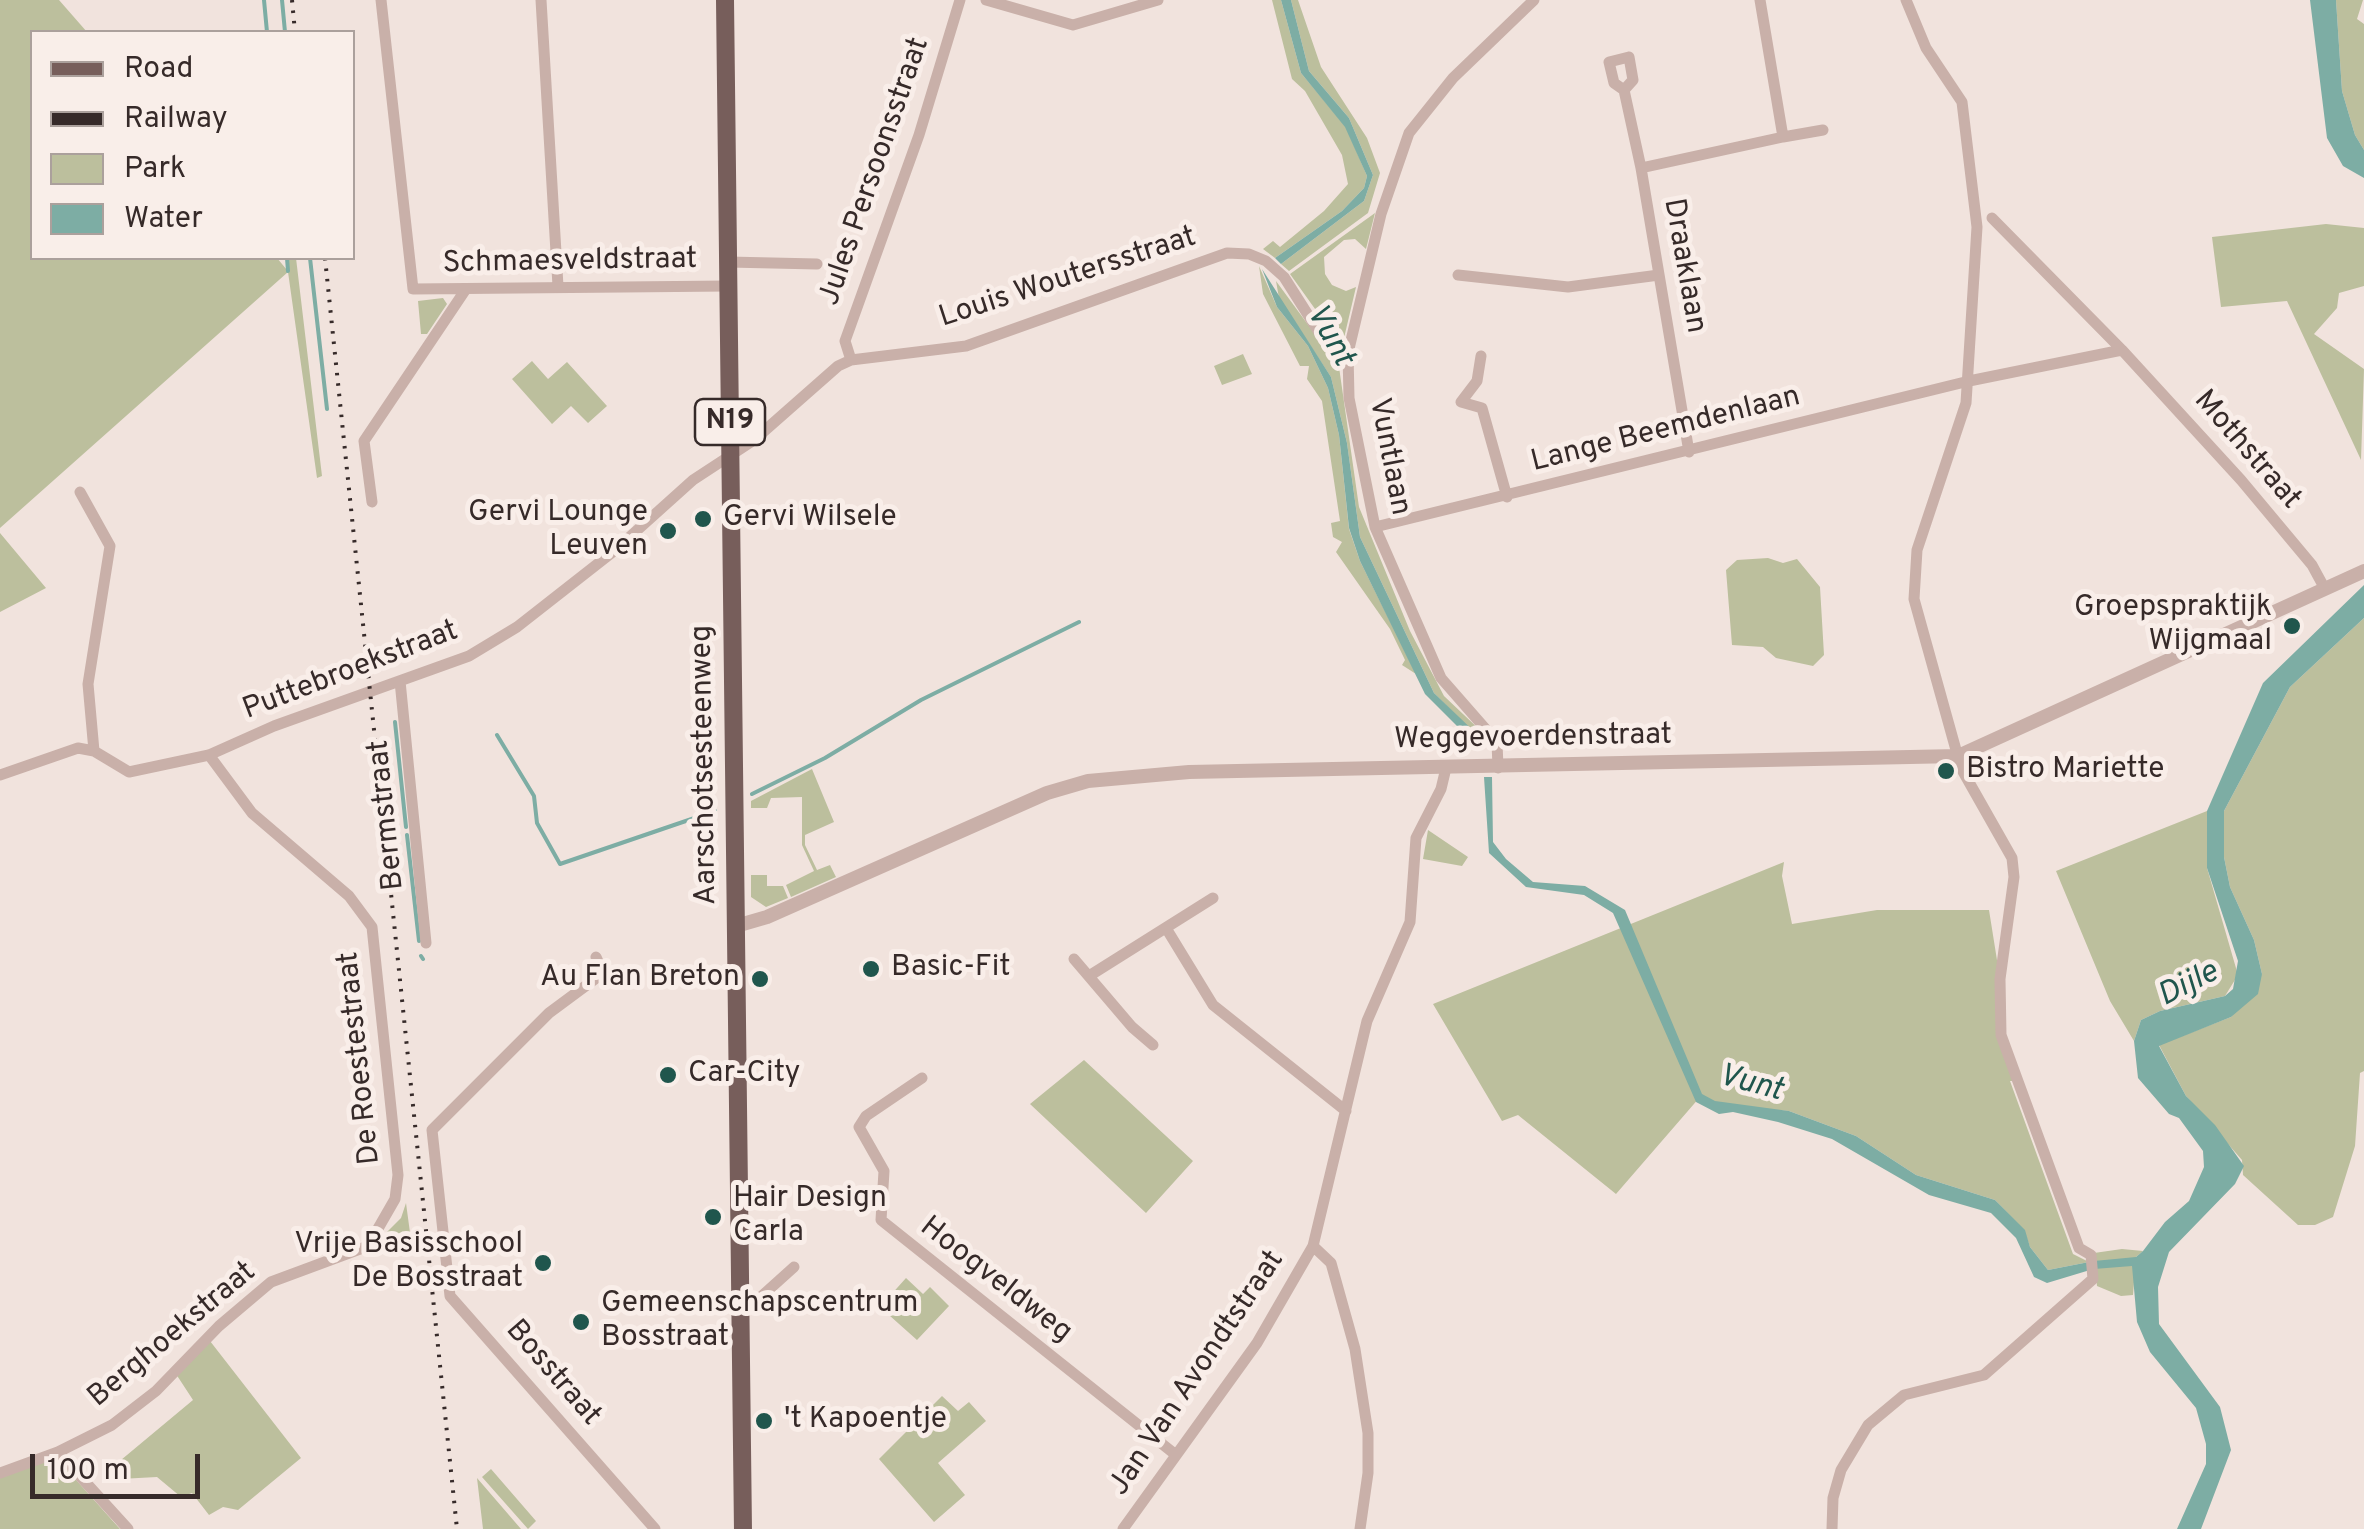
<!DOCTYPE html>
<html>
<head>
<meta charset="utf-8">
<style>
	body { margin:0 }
	#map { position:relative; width:2364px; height:1529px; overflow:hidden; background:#f1e3dd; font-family:Overpass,sans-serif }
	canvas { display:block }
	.legend { position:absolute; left:30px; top:30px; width:325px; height:230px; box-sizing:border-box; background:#f9eee9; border:2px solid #aba09c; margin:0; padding:12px 18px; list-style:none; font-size:30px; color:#362a29 }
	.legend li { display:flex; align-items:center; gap:20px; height:50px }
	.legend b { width:50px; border:2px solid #aba09c }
	.scale { position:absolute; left:30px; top:1454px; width:170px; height:45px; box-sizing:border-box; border:5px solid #362a29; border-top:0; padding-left:12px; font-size:30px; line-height:35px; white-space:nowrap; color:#362a29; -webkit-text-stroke:8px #f9eee9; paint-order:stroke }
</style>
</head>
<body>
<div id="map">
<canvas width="2364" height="1529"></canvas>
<ul class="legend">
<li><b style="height:12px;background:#775e5b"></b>Road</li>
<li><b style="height:12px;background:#362a29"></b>Railway</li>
<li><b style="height:28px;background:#bcbf9d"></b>Park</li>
<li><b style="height:28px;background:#7dada4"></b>Water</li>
</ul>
<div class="scale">100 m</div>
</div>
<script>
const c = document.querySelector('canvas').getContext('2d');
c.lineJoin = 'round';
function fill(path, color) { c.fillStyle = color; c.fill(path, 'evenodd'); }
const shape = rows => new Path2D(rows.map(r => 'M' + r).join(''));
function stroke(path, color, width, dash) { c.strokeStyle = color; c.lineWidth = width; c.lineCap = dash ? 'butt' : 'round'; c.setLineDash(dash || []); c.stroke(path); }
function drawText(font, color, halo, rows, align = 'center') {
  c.font = font + ' Overpass,sans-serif'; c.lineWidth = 10; c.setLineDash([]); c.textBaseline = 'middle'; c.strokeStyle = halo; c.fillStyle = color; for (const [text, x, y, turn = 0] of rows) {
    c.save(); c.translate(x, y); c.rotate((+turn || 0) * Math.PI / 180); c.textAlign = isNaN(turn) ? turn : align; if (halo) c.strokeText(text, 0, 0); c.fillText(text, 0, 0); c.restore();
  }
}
fill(shape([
	[0,0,59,0,87,32,32,32,32,258,277,258,287,270,287,258,296,258,322,476,317,478,288,272,0,528],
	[1272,0,1281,0,1301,73,1346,127,1367,176,1364,188,1342,211,1275,258,1263,249,1273,241,1280,247,1324,211,1348,184,1342,155,1305,91,1292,79],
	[1291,0,1298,0,1321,67,1367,138,1380,173,1368,213,1289,271,1281,264,1364,201,1373,175,1349,118,1309,71],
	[2336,0,2363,0,2357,19,2364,24,2364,150,2355,135,2342,91],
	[1375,213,1366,249,1355,239,1344,240,1324,257,1325,274,1332,285,1346,291,1356,287,1344,338,1338,341,1290,274],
	[2326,224,2364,228,2364,286,2339,293,2337,308,2314,334,2364,369,2361,460,2287,301,2221,307,2212,237],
	[1259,266,1277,307,1308,346,1328,388,1339,435,1349,529,1360,561,1416,674,1402,665,1405,660,1390,629,1336,552,1342,542,1333,537,1331,523,1340,521,1322,401,1307,379,1309,366,1300,366,1263,294],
	[1276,281,1339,367,1359,507,1410,631,1444,696,1482,732,1489,742,1486,745,1434,693,1360,537,1347,443,1331,377,1279,298],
	[443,298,447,304,427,334,421,334,418,301],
	[1243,354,1252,374,1222,385,1214,366],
	[532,361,548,379,567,362,607,406,588,423,571,406,552,424,512,379],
	[0,533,46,588,0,612],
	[1768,558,1783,563,1797,559,1820,587,1824,655,1813,666,1776,658,1763,647,1732,645,1726,570,1737,560],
	[2364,618,2364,1071,2360,1073,2355,1146,2333,1217,2315,1225,2298,1225,2243,1175,2242,1160,2186,1096,2159,1045,2231,1017,2262,974,2254,940,2230,887,2224,857,2224,811,2290,687],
	[812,769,834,822,805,835,805,845,817,870,830,865,836,877,791,897,786,885,814,871,802,845,802,797,771,798,767,808,751,808,751,801],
	[2207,811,2207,868,2238,975,2225,996,2160,1011,2141,1020,2134,1041,2110,1001,2056,871],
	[1428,830,1468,857,1462,866,1423,859],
	[1784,862,1782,876,1792,924,1877,910,1989,910,2000,979,2001,1035,2018,1081,2010,1081,2073,1254,2089,1262,2048,1270,2030,1247,2024,1230,1995,1200,1916,1175,1856,1136,1789,1111,1714,1105,1700,1097,1616,1194,1518,1115,1502,1121,1433,1004],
	[751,875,767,875,767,886,783,886,788,898,766,907,751,897],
	[1084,1060,1193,1161,1146,1213,1030,1104],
	[406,1203,413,1255,383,1236,401,1218],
	[2122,1249,2143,1251,2136,1257,2133,1295,2121,1296,2097,1286,2094,1253],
	[906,1278,923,1294,930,1287,949,1306,917,1340,880,1307],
	[210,1341,301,1458,238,1510,223,1507,209,1515,192,1493,181,1497,157,1477,120,1479,115,1465,193,1400,176,1374],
	[942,1396,958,1411,969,1402,986,1421,938,1463,965,1495,934,1522,879,1459],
	[55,1459,60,1462,120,1529,0,1529,0,1476],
	[491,1469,536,1521,528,1529,482,1477],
	[477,1478,521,1529,483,1529]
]), '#bcbf9d');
fill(shape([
	[1281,0,1291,0,1309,71,1349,118,1373,175,1364,201,1281,264,1275,258,1342,211,1364,188,1367,176,1345,127,1301,73],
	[2310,0,2336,0,2342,91,2355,135,2364,150,2364,178,2343,166,2327,138],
	[1262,269,1331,377,1347,443,1360,537,1434,693,1483,740,1486,745,1480,749,1425,694,1360,561,1349,528,1339,435,1328,388,1308,346,1277,307],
	[2364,585,2364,618,2290,687,2224,811,2224,857,2230,887,2254,940,2262,974,2258,994,2231,1017,2159,1046,2186,1096,2215,1125,2244,1166,2235,1184,2169,1252,2158,1287,2159,1324,2220,1407,2231,1450,2201,1529,2177,1529,2206,1464,2206,1444,2196,1408,2150,1352,2137,1322,2132,1266,2094,1269,2094,1261,2136,1257,2143,1251,2165,1222,2189,1201,2204,1167,2203,1151,2179,1118,2169,1114,2138,1078,2134,1041,2141,1020,2160,1011,2225,996,2233,989,2238,961,2207,868,2207,811,2263,683],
	[1484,777,1492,777,1493,842,1506,859,1533,882,1585,886,1625,910,1702,1094,1715,1101,1789,1111,1856,1136,1916,1175,1995,1200,2025,1230,2030,1247,2048,1270,2089,1262,2090,1270,2047,1283,2034,1277,2016,1238,1991,1213,1929,1195,1832,1139,1778,1122,1733,1112,1719,1114,1696,1102,1613,913,1584,895,1526,887,1489,853]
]), '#7dada4');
stroke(shape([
	[264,0,267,32],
	[282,0,285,32],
	[287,258,288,271],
	[310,258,327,409],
	[395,722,406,827],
	[497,735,534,796,537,823,560,864,715,811],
	[752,794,825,758,921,700,1079,622],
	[407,835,419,941],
	[421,956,423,959]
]), '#7dada4', 4);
stroke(shape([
	[381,0,413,289,728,286],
	[541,0,558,286],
	[986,0,1073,25,1158,0],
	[1624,90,1633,80,1629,57,1609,62,1614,83,1624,90,1641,168,1689,452],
	[1783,137,1823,130],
	[1641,168,1783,137,1760,0],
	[1992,218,2122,350],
	[728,262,817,264],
	[1458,275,1568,287,1659,275],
	[1481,356,1477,381,1461,402,1482,408,1507,497],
	[851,360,845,341,919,135,960,0],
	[80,492,110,546,88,684,94,751],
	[372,502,364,441,466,289],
	[1375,527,1969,381,2122,350,2241,480,2312,565,2325,589],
	[400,681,426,943],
	[1498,768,1497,742,1441,678,1375,527,1349,398,1348,353,1381,214,1409,133,1453,78,1534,0],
	[0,775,78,748,94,751,129,772,209,755,274,726,469,656,517,627,614,551,693,480,754,440,838,366,851,360,966,346,1227,253,1249,254,1266,261,1284,277,1329,348,1348,353],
	[1166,928,1213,1005,1346,1111],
	[596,957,603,973,549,1013,432,1130,450,1296,655,1529],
	[1074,959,1132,1027,1153,1045],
	[1089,976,1213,898],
	[922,1078,866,1116,859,1127,884,1171,881,1220,1176,1455],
	[741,1304,754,1303,794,1267],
	[58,1452,128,1529],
	[0,1473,58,1452,112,1425,156,1391,219,1326,271,1282,368,1246,395,1199,398,1175,372,927,349,896,252,813,209,755],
	[1123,1529,1257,1343,1313,1246],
	[1360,1529,1368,1473,1368,1433,1355,1349,1331,1263,1313,1246,1367,1021,1410,922,1416,838,1441,789,1446,768],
	[1832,1529,1833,1498,1841,1470,1868,1425,1904,1395,1984,1375,2093,1279,2091,1255,2079,1248,2001,1035,2000,979,2014,877,2012,858,1961,768,1914,599,1917,550,1966,403,1977,227,1962,102,1926,48,1906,0]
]), '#c9b0a9', 11);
stroke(shape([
	[736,926,767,917,1047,793,1088,781,1189,772,1958,756,2364,571]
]), '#c9b0a9', 14);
stroke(shape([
	[725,0,743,1529]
]), '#775e5b', 18);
stroke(shape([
	[292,0,295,32],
	[325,258,457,1529]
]), '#362a29', 4, [2.5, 8]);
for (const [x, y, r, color] of [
	[703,519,10,"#20564d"],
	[668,531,10,"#20564d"],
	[2292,626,10,"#20564d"],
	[1946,771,10,"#20564d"],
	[871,969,10,"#20564d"],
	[760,979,10,"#20564d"],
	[668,1075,10,"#20564d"],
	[713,1217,10,"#20564d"],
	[543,1263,10,"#20564d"],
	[581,1322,10,"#20564d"],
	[764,1421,10,"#20564d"]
]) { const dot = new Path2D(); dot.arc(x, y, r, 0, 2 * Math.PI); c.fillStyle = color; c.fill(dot); stroke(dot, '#f9eee9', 4); }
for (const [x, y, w] of [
	[730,422,70]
]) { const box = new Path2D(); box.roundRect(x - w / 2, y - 23, w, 46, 8); c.fillStyle = '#f9eee9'; c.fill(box); stroke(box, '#362a29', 2.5); }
drawText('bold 28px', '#362a29', null, [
	["N19",730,422]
]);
drawText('30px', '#362a29', '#f9eee9', [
	["Jules Persoonsstraat",876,172,-71],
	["Schmaesveldstraat",570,263,-1],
	["Draaklaan",1683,266,80],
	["Louis Woutersstraat",1068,279,-18],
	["Lange Beemdenlaan",1666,431,-14],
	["Mothstraat",2246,451,49],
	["Vuntlaan",1388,457,79],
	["Puttebroekstraat",351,672,-21],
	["Weggevoerdenstraat",1533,739,-1],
	["Aarschotsesteenweg",706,765,-91],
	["Bermstraat",388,815,-96],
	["De Roestestraat",361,1058,-96],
	["Hoogveldweg",995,1281,38],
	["Berghoekstraat",173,1336,-40],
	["Bosstraat",552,1374,49],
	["Jan Van Avondtstraat",1198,1374,-56]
]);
drawText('30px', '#362a29', '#f9eee9', [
	["Gervi Lounge",648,514,"right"],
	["Leuven",648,548,"right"],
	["Gervi Wilsele",723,519],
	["Groepspraktijk",2272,609,"right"],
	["Wijgmaal",2272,643,"right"],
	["Bistro Mariette",1966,771],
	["Basic-Fit",891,969],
	["Au Flan Breton",740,979,"right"],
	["Car-City",688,1075],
	["Hair Design",733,1200],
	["Carla",733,1234],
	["Vrije Basisschool",523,1246,"right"],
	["De Bosstraat",523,1280,"right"],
	["Gemeenschapscentrum",601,1305],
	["Bosstraat",601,1339],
	["'t Kapoentje",784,1421]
], 'left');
drawText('italic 32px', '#20564d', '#f9eee9', [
	["Vunt",1328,336,61],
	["Dijle",2189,986,-27],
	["Vunt",1750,1085,15]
]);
</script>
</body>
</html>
